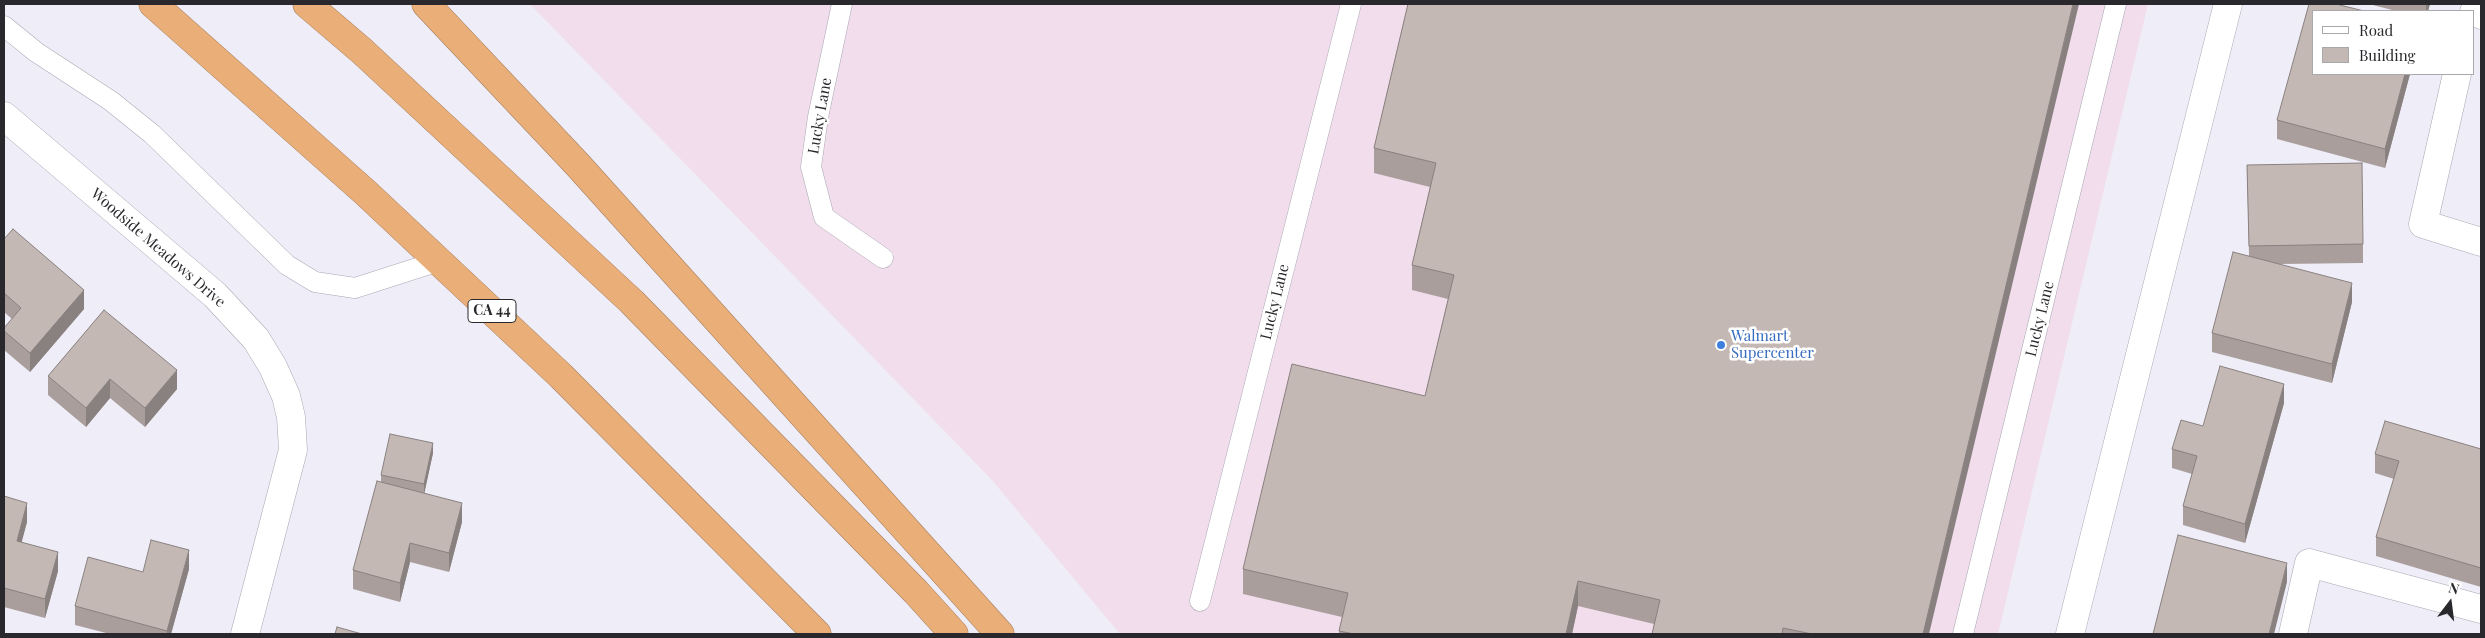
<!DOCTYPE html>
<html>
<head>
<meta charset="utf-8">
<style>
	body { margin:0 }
	#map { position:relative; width:2485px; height:638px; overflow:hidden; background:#eeedf8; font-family:"Playfair Display",serif }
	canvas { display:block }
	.frame { position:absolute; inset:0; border:5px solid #29292d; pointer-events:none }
	.legend { position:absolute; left:2312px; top:10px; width:162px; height:65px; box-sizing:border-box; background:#fff; border:1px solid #a9a9ab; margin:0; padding:6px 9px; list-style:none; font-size:15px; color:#29292d }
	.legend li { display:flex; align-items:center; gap:10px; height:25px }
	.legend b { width:25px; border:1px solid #a9a9ab }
	.north { position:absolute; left:2425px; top:578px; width:50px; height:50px; -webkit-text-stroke:4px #fff; paint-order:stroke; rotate:15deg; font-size:14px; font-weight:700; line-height:20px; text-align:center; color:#29292d }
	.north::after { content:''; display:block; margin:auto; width:18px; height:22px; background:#29292d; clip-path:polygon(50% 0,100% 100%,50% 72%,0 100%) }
</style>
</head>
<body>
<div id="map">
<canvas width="2485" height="638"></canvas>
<div class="frame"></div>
<ul class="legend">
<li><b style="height:6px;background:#fff"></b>Road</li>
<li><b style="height:14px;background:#c4b8b5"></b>Building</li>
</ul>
<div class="north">N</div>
</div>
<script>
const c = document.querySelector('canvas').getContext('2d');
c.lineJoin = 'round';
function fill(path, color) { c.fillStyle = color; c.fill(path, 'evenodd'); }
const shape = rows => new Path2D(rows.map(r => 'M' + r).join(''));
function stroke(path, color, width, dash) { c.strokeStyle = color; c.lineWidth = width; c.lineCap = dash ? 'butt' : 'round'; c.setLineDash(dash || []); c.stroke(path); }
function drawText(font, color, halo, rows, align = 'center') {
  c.font = font + ' "Playfair Display",serif'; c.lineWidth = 5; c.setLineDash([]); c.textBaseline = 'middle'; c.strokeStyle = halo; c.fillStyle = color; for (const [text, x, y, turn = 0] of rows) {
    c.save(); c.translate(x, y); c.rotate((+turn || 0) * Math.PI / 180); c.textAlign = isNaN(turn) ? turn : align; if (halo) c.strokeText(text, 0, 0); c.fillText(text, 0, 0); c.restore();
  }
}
fill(shape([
	[530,4,2148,4,1998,634,1120,634,992,480]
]), '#f2ddec');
const service = shape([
	[842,4,818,117,811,167,824,217,883,258],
	[4,26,36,52,111,101,152,134,287,265,315,282,355,288,439,261],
	[1200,601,1351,4],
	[1963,634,2116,4]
]);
const minor = shape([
	[2474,12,2481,15],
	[2457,74,2423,224,2481,242],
	[4,116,215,295,256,339,273,367,286,396,291,417,293,450,245,634],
	[2070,634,2228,4],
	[2293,634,2309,563,2481,609]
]);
const motorway = shape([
	[153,4,366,193,561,376,817,634],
	[307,4,362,51,632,302,916,592,954,634],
	[426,4,577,164,1000,634]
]);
stroke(service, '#a9a8b3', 21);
stroke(minor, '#a9a8b3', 29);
stroke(motorway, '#a67f5e', 29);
stroke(service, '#fff', 20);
stroke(minor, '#fff', 28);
stroke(motorway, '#eaae79', 28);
fill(shape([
	[1408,4,1929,634,1652,634,1654,624,1578,606,1572,634,1339,634,1339,631,1342,617,1243,594,1243,569,1425,396,1448,299,1412,290,1412,265,1430,187,1374,173,1374,148],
	[2369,4,2430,4,2428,11,2396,11],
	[2314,74,2410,74,2385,168,2277,139,2277,120],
	[2247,165,2363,244,2363,263,2279,264,2352,302,2332,383,2212,352,2212,333,2249,256],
	[4,239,84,309,30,372,4,350,4,328,12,319,4,312],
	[104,310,177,389,145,427,110,398,86,427,48,395,48,376],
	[2284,403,2245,543,2183,525,2183,506,2192,474,2172,468,2172,449,2203,426],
	[2481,449,2481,587,2376,556,2376,537,2394,479,2375,473,2375,454],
	[433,453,424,493,462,522,449,572,410,562,400,602,353,589,353,570,381,482,381,475],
	[4,496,27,522,21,542,58,571,45,618,4,607],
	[189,569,171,634,110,634,75,625,75,606,143,572]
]), '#a99e9c');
fill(shape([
	[2073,4,2079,4,1929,634,1923,634],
	[2426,4,2430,4,2428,11,2426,11],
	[2405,74,2410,74,2385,168,2385,149],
	[2352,283,2352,302,2332,383,2332,364],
	[84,290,84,309,30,372,30,353],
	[177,370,177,389,145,427,145,408],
	[110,379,110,398,86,427,86,408],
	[2284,384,2284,403,2245,543,2245,524],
	[433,443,433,453,424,495,424,484],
	[27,503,27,522,17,560,17,541],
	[462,503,462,522,449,572,449,553],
	[410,543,410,562,400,602,400,583],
	[189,550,189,569,171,634,167,634,167,631],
	[58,552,58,571,45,618,45,599],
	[2287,563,2287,582,2274,634,2269,634],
	[1578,581,1578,606,1572,634,1566,634]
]), '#89817f');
const building = shape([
	[1408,4,2073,4,1923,634,1812,634,1783,628,1782,634,1652,634,1660,600,1578,581,1566,634,1354,634,1339,631,1348,593,1243,569,1292,364,1425,396,1454,275,1412,265,1436,163,1374,148,1408,4],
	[2309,4,2336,4,2364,11,2314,11,2314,74,2405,74,2385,149,2277,120,2309,4],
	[2362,163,2363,244,2249,246,2247,165,2362,163],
	[13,229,84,290,30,353,4,331,4,328,21,308,4,293,4,239,13,229],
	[2233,252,2352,283,2332,364,2212,333,2233,252],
	[104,310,177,370,145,408,110,379,86,408,48,376,104,310],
	[2220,366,2284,384,2245,524,2183,506,2197,456,2172,449,2181,420,2203,426,2220,366],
	[2385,421,2481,449,2481,568,2376,537,2399,461,2375,454,2385,421],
	[390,434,433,443,424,484,381,475,390,434],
	[377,481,462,503,449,553,410,543,400,583,353,570,377,481],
	[4,496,27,503,17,541,58,552,45,599,4,588,4,496],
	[2178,535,2287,563,2269,634,2153,634,2178,535],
	[151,540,189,550,167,631,75,606,88,557,143,572,151,540],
	[337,627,362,634,335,634,337,627]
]);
fill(building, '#c4b8b5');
stroke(building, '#89817f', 1);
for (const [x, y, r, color] of [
	[1721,345,5,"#3f7fe0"]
]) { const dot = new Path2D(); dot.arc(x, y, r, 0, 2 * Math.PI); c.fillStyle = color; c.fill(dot); stroke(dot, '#fff', 2); }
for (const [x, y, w] of [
	[492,311,48]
]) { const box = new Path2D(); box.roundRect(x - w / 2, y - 11.5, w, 23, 4); c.fillStyle = '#fff'; c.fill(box); stroke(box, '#29292d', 1); }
drawText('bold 14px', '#29292d', null, [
	["CA 44",492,311]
]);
drawText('15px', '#29292d', '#fff', [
	["Lucky Lane",820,116,-80],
	["Woodside Meadows Drive",158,248,41],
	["Lucky Lane",1275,302,-76],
	["Lucky Lane",2040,319,-76]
]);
drawText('15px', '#366cbe', '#fff', [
	["Walmart",1731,336],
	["Supercenter",1731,353]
], 'left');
</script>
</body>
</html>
